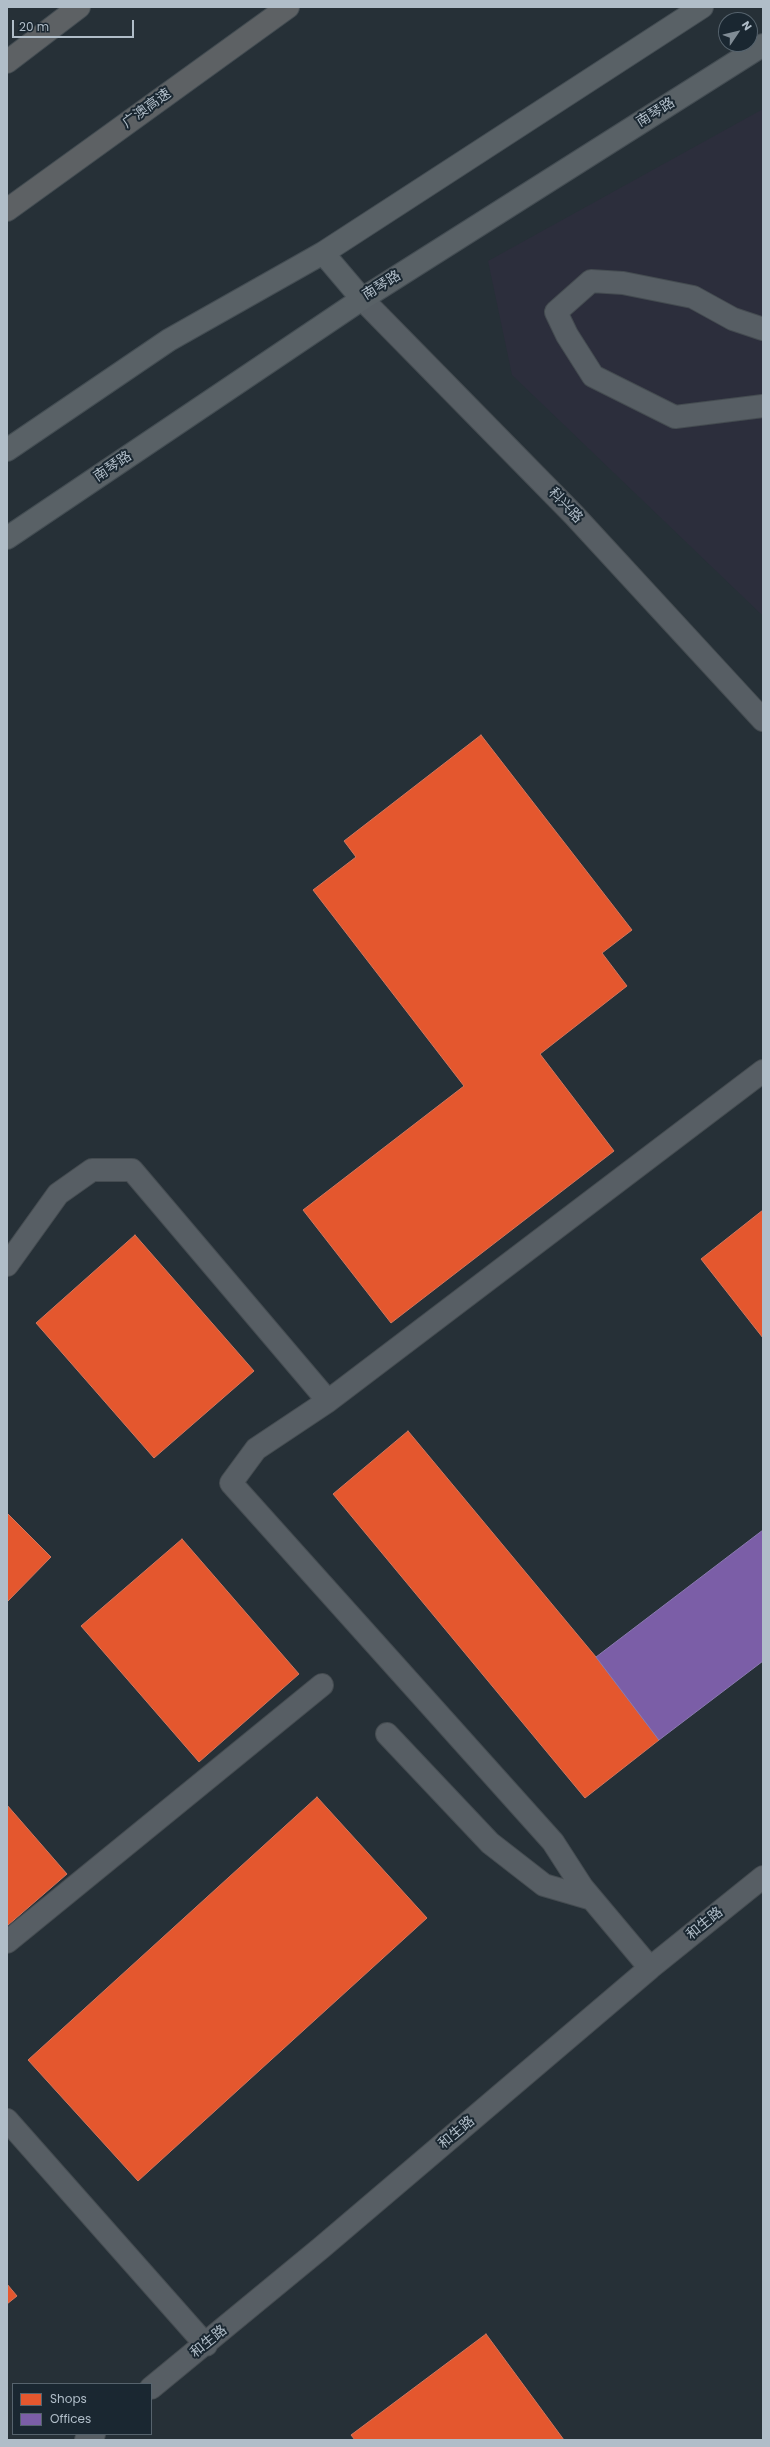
<!DOCTYPE html>
<html>
<head>
<meta charset="utf-8">
<style>
	body { margin:0 }
	#map { position:relative; width:770px; height:2447px; overflow:hidden; background:#263037; font-family:Poppins,sans-serif }
	canvas { display:block }
	.frame { position:absolute; inset:0; border:8px solid #b0bdc8; pointer-events:none }
	.legend { position:absolute; left:12px; top:2383px; width:140px; height:52px; box-sizing:border-box; background:#1a2731; border:1px solid #56636d; margin:0; padding:5px 7px; list-style:none; font-size:12px; color:#b0bdc8 }
	.legend li { display:flex; align-items:center; gap:8px; height:20px }
	.legend b { width:20px; border:1px solid #56636d }
	.north { position:absolute; left:718px; top:12px; width:40px; height:40px; box-sizing:border-box; background:#1a2731; border:1px solid #56636d; border-radius:50%; rotate:55deg; font-size:11px; font-weight:700; line-height:16px; text-align:center; color:#b0bdc8 }
	.north::after { content:''; display:block; margin:auto; width:14px; height:18px; background:#808c95; clip-path:polygon(50% 0,100% 100%,50% 72%,0 100%) }
	.scale { position:absolute; left:12px; top:20px; width:122px; height:18px; box-sizing:border-box; border:2px solid #b0bdc8; border-top:0; padding-left:5px; font-size:12px; line-height:14px; white-space:nowrap; color:#b0bdc8; -webkit-text-stroke:3px #1a2731; paint-order:stroke }
</style>
</head>
<body>
<div id="map">
<canvas width="770" height="2447"></canvas>
<div class="frame"></div>
<ul class="legend">
<li><b style="height:11px;background:#e4572e"></b>Shops</li>
<li><b style="height:11px;background:#7b5ea7"></b>Offices</li>
</ul>
<div class="north">N</div>
<div class="scale">20 m</div>
</div>
<script>
const c = document.querySelector('canvas').getContext('2d');
c.lineJoin = 'round';
function fill(path, color) { c.fillStyle = color; c.fill(path, 'evenodd'); }
const shape = rows => new Path2D(rows.map(r => 'M' + r).join(''));
function stroke(path, color, width, dash) { c.strokeStyle = color; c.lineWidth = width; c.lineCap = dash ? 'butt' : 'round'; c.setLineDash(dash || []); c.stroke(path); }
function drawText(font, color, halo, rows, align = 'center') {
  c.font = font + ' Poppins,"Noto Sans SC",sans-serif'; c.lineWidth = 4; c.setLineDash([]); c.textBaseline = 'middle'; c.strokeStyle = halo; c.fillStyle = color; for (const [text, x, y, turn = 0] of rows) {
    c.save(); c.translate(x, y); c.rotate((+turn || 0) * Math.PI / 180); c.textAlign = isNaN(turn) ? turn : align; if (halo) c.strokeText(text, 0, 0); c.fillText(text, 0, 0); c.restore();
  }
}
fill(shape([
	[763,109,763,616,512,375,488,261]
]), '#2c2e3c');
const shops = shape([
	[481,735,632,930,602,953,627,986,540,1054,614,1151,391,1323,303,1210,464,1086,313,890,356,857,344,841,481,735],
	[763,1210,763,1338,701,1259,763,1210],
	[135,1235,254,1371,154,1458,36,1323,135,1235],
	[408,1431,596,1657,659,1740,585,1798,333,1494,408,1431],
	[7,1513,51,1557,7,1602,7,1513],
	[182,1539,299,1674,199,1762,81,1626,182,1539],
	[317,1797,427,1918,138,2181,28,2060,317,1797],
	[7,1805,67,1874,7,1926,7,1805],
	[7,2284,17,2296,7,2304,7,2284],
	[486,2334,564,2440,355,2440,351,2435,486,2334]
]);
fill(shops, '#e4572e');
stroke(shops, '#d4765c', 1);
const offices = shape([
	[763,1530,763,1661,659,1740,596,1657,763,1530]
]);
fill(offices, '#7b5ea7');
stroke(offices, '#8b7ab1', 1);
const minor = shape([
	[362,299,574,515,763,720],
	[763,329,733,319,693,297,623,283,591,281,556,312,567,335,593,376,675,417,763,406],
	[7,1265,58,1194,92,1170,132,1170,328,1401,763,1071],
	[328,1401,256,1449,231,1483,553,1842,582,1887,650,1968],
	[387,1734,490,1843,544,1885,592,1899],
	[7,1942,322,1685],
	[7,2120,206,2345],
	[151,2388,321,2248,650,1968,763,1877],
	[86,2440,94,2434]
]);
const major = shape([
	[323,253,362,299],
	[7,450,169,340,323,253,702,7],
	[7,538,362,299,763,45]
]);
const highway = shape([
	[7,62,79,7],
	[7,210,288,7]
]);
stroke(minor, '#454c51', 24);
stroke(major, '#444d53', 24);
stroke(highway, '#434c52', 24);
stroke(minor, '#575e64', 22);
stroke(major, '#596166', 22);
stroke(highway, '#5d6164', 22);
drawText('14px', '#b0bdc8', '#1a2731', [
	["广澳高速",147,109,-36],
	["南琴路",656,113,-32],
	["南琴路",382,286,-32],
	["南琴路",113,467,-34],
	["科兴路",565,506,46],
	["和生路",705,1924,-39],
	["和生路",457,2133,-40],
	["和生路",209,2342,-39]
]);
</script>
</body>
</html>
